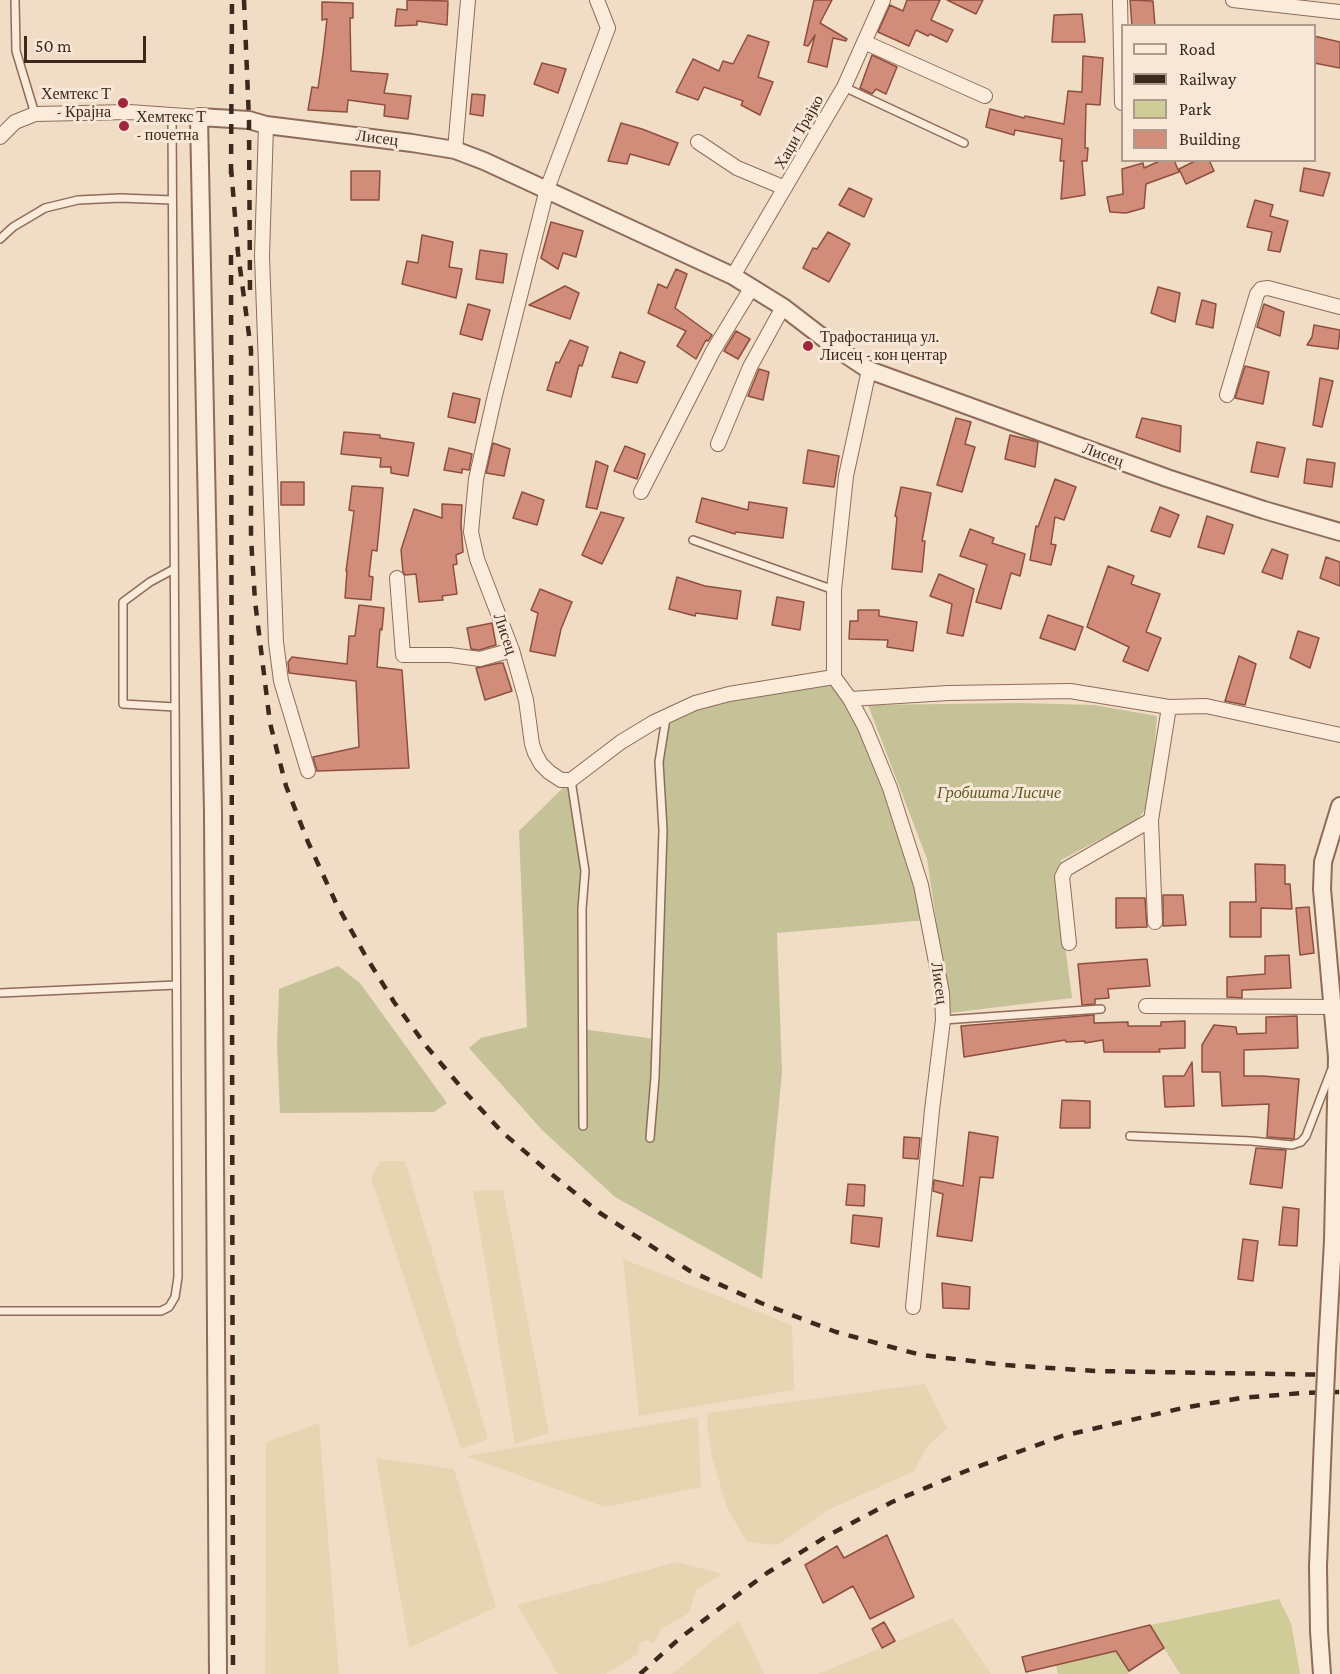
<!DOCTYPE html>
<html>
<head>
<meta charset="utf-8">
<style>
	body { margin:0 }
	#map { position:relative; width:1340px; height:1674px; overflow:hidden; background:#f1dcc5; font-family:"Crimson Pro",serif }
	canvas { display:block }
	.legend { position:absolute; left:1121px; top:24px; width:195px; height:138px; box-sizing:border-box; background:#f8e7d6; border:2px solid #ad9b8c; margin:0; padding:8px 10px; list-style:none; font-size:18px; color:#3d281e }
	.legend li { display:flex; align-items:center; gap:12px; height:30px }
	.legend b { width:30px; border:2px solid #ad9b8c }
	.scale { position:absolute; left:24px; top:36px; width:122px; height:27px; box-sizing:border-box; border:3px solid #3d281e; border-top:0; padding-left:8px; font-size:18px; line-height:21px; white-space:nowrap; color:#3d281e; -webkit-text-stroke:4px #f8e7d6; paint-order:stroke }
</style>
</head>
<body>
<div id="map">
<canvas width="1340" height="1674"></canvas>
<ul class="legend">
<li><b style="height:8px;background:#fbebda"></b>Road</li>
<li><b style="height:8px;background:#3d281e"></b>Railway</li>
<li><b style="height:16px;background:#d0cc98"></b>Park</li>
<li><b style="height:16px;background:#d18d79"></b>Building</li>
</ul>
<div class="scale">50 m</div>
</div>
<script>
const c = document.querySelector('canvas').getContext('2d');
c.lineJoin = 'round';
function fill(path, color) { c.fillStyle = color; c.fill(path, 'evenodd'); }
const shape = rows => new Path2D(rows.map(r => 'M' + r).join(''));
function stroke(path, color, width, dash) { c.strokeStyle = color; c.lineWidth = width; c.lineCap = dash ? 'butt' : 'round'; c.setLineDash(dash || []); c.stroke(path); }
function drawText(font, color, halo, rows, align = 'center') {
  c.font = font + ' "Crimson Pro",serif'; c.lineWidth = 6; c.setLineDash([]); c.textBaseline = 'middle'; c.strokeStyle = halo; c.fillStyle = color; for (const [text, x, y, turn = 0] of rows) {
    c.save(); c.translate(x, y); c.rotate((+turn || 0) * Math.PI / 180); c.textAlign = isNaN(turn) ? turn : align; if (halo) c.strokeText(text, 0, 0); c.fillText(text, 0, 0); c.restore();
  }
}
fill(shape([
	[380,1161,405,1161,488,1439,461,1449,371,1178],
	[503,1190,549,1433,515,1444,473,1191],
	[623,1259,792,1325,794,1390,639,1416],
	[925,1384,947,1428,927,1447,914,1471,826,1511,778,1545,747,1542,727,1508,712,1457,707,1425,708,1413],
	[698,1417,701,1487,605,1507,466,1456],
	[319,1423,339,1674,265,1674,266,1442],
	[376,1458,454,1469,496,1607,409,1648],
	[677,1562,722,1574,696,1590,689,1613,661,1629,654,1643,647,1640,639,1643,638,1654,606,1674,558,1674,517,1605],
	[953,1618,991,1674,818,1674],
	[739,1620,764,1674,672,1674]
]), '#e7d5b2');
fill(shape([
	[1279,1599,1291,1623,1300,1674,1180,1674,1150,1625],
	[1116,1651,1129,1671,1128,1674,1058,1674,1056,1665]
]), '#d0cc98');
fill(shape([
	[834,677,890,788,928,920,777,933,782,1072,762,1279,615,1197,542,1130,469,1048,481,1038,527,1027,519,831,571,780,585,871,582,1029,655,1039,663,830,659,776,666,716,679,710],
	[1019,703,1094,705,1157,716,1150,803,1137,820,1061,860,1058,893,1072,998,950,1013,927,859,868,705],
	[338,966,360,983,447,1103,434,1112,280,1113,277,1044,279,989]
]), '#c5c298');
const building = shape([
	[407,0,448,1,447,25,417,21,417,25,395,26,397,9,407,10,407,0],
	[814,0,832,0,820,23,847,39,846,41,833,38,827,67,808,62,815,35,808,46,804,45,814,0],
	[907,0,940,0,931,20,953,30,947,42,930,34,928,36,916,30,909,46,878,32,890,5,903,11,907,0],
	[947,0,983,0,976,14,947,0],
	[1130,0,1153,1,1155,26,1132,26,1130,0],
	[322,2,353,3,353,18,350,18,351,71,388,74,384,93,411,96,408,119,384,116,385,105,348,100,347,112,308,110,312,87,318,88,323,54,327,19,322,20,322,2],
	[1082,14,1085,42,1052,42,1054,15,1082,14],
	[748,35,769,42,758,77,773,82,760,115,741,105,743,101,704,87,698,100,676,92,693,59,719,71,723,61,733,64,748,35],
	[1314,36,1340,42,1340,68,1314,63,1314,36],
	[872,55,897,67,886,94,876,89,872,94,860,88,872,55],
	[1083,56,1103,58,1100,105,1086,104,1085,148,1088,148,1087,161,1082,161,1085,195,1061,199,1064,161,1060,161,1062,139,1015,130,1014,135,986,127,990,109,1024,118,1025,116,1064,124,1068,91,1082,92,1083,56],
	[542,63,566,69,558,93,534,84,542,63],
	[472,94,485,95,483,116,470,114,472,94],
	[621,123,642,129,678,143,669,165,630,154,627,164,608,161,621,123],
	[1162,160,1174,160,1179,172,1146,184,1144,208,1126,213,1110,212,1107,197,1123,194,1122,169,1143,163,1144,168,1162,160],
	[1197,160,1209,160,1214,171,1186,184,1179,169,1197,160],
	[1304,168,1330,173,1323,196,1300,191,1304,168],
	[351,171,380,171,379,200,351,200,351,171],
	[849,188,872,199,864,217,839,205,849,188],
	[1255,200,1273,205,1270,216,1288,221,1280,252,1268,250,1272,232,1247,227,1255,200],
	[551,222,583,231,576,257,563,253,558,269,541,258,551,222],
	[828,232,850,244,829,282,803,268,813,248,817,249,828,232],
	[422,235,453,242,449,267,462,269,456,298,402,284,407,261,418,263,422,235],
	[480,250,507,254,503,283,476,279,480,250],
	[676,269,687,274,675,308,712,335,708,341,706,340,696,359,677,346,686,331,648,313,658,284,667,288,676,269],
	[565,286,579,293,570,319,529,305,565,286],
	[1158,287,1180,293,1175,322,1151,313,1158,287],
	[1202,300,1216,304,1213,328,1196,324,1202,300],
	[468,304,490,310,482,340,460,334,468,304],
	[1264,304,1284,312,1280,336,1257,327,1264,304],
	[1314,325,1340,330,1338,349,1307,345,1312,337,1314,325],
	[736,331,750,339,738,359,724,351,736,331],
	[570,340,588,347,582,366,579,365,571,397,547,390,556,362,559,363,570,340],
	[620,352,645,362,637,383,612,377,620,352],
	[1245,366,1269,372,1263,404,1235,398,1245,366],
	[759,369,769,372,763,400,748,396,759,369],
	[1320,378,1333,381,1322,427,1313,425,1320,378],
	[453,393,480,399,475,423,448,417,453,393],
	[956,418,971,422,965,444,975,447,962,492,937,485,956,418],
	[1142,418,1181,426,1180,452,1136,437,1142,418],
	[344,432,380,435,380,438,414,443,408,476,391,473,391,467,380,467,381,458,341,454,344,432],
	[1010,435,1038,442,1035,467,1005,459,1010,435],
	[1257,442,1285,448,1278,477,1251,472,1257,442],
	[493,443,510,449,504,476,486,473,493,443],
	[625,446,645,454,637,479,614,471,625,446],
	[449,448,472,454,469,470,462,469,462,473,444,470,449,448],
	[808,450,839,456,834,487,803,483,808,450],
	[1307,459,1335,463,1332,487,1304,483,1307,459],
	[596,461,608,466,597,509,586,507,596,461],
	[1055,479,1076,487,1064,520,1055,517,1051,544,1056,545,1051,565,1030,560,1036,526,1038,527,1055,479],
	[281,482,304,482,304,505,281,505,281,482],
	[352,486,383,488,377,551,372,550,369,576,373,577,371,600,345,598,347,571,346,571,354,511,349,510,352,486],
	[901,487,931,493,922,541,925,541,922,572,892,569,897,517,895,516,901,487],
	[522,492,544,500,537,525,513,518,522,492],
	[702,498,748,510,749,502,787,508,783,538,736,532,735,534,696,522,702,498],
	[442,504,462,505,461,524,463,552,456,555,457,564,453,565,457,594,442,596,443,600,419,602,416,574,405,575,403,572,401,550,414,509,442,518,442,504],
	[1160,507,1179,515,1170,537,1151,531,1160,507],
	[601,512,624,518,602,564,582,555,601,512],
	[1207,516,1233,525,1224,554,1198,547,1207,516],
	[970,529,994,538,992,543,1025,554,1020,576,1011,573,1001,609,976,602,987,565,960,556,970,529],
	[1272,549,1288,555,1282,579,1262,572,1272,549],
	[1326,557,1340,562,1340,586,1320,578,1326,557],
	[1108,566,1134,576,1131,584,1160,594,1146,632,1161,638,1148,671,1123,661,1129,647,1087,627,1108,566],
	[939,574,974,589,963,636,947,633,952,604,930,596,939,574],
	[677,577,705,586,741,591,737,619,696,613,695,616,669,609,677,577],
	[540,589,572,602,561,629,555,656,530,651,538,613,531,610,540,589],
	[777,597,804,602,800,630,772,625,777,597],
	[359,605,384,608,382,630,380,629,377,667,402,670,409,768,317,771,313,757,359,747,356,681,289,673,288,662,292,657,347,664,349,636,355,636,359,605],
	[858,610,879,610,879,616,917,622,913,651,887,647,888,640,849,639,850,621,858,621,858,610],
	[1048,615,1083,627,1075,650,1040,638,1048,615],
	[492,623,496,645,479,650,471,649,467,628,492,623],
	[1298,631,1319,638,1310,668,1290,658,1298,631],
	[1239,656,1256,664,1245,705,1225,701,1239,656],
	[500,663,503,663,512,691,485,700,476,668,500,663],
	[1255,864,1285,865,1285,884,1290,884,1292,909,1261,908,1261,937,1230,937,1230,902,1256,902,1255,864],
	[1163,895,1183,895,1186,925,1163,926,1163,895],
	[1116,898,1145,898,1147,927,1116,928,1116,898],
	[1309,907,1314,953,1300,955,1296,908,1309,907],
	[1289,955,1291,988,1242,990,1242,998,1227,997,1227,977,1265,974,1265,956,1289,955],
	[1147,959,1150,986,1108,989,1109,998,1095,999,1095,1004,1082,1005,1078,964,1147,959],
	[1094,1015,1094,1023,1128,1022,1128,1026,1161,1026,1161,1022,1185,1021,1185,1048,1159,1049,1160,1052,1104,1052,1103,1040,1085,1043,1085,1041,1066,1042,1065,1040,964,1057,961,1026,1094,1015],
	[1297,1016,1298,1048,1244,1050,1244,1076,1263,1076,1299,1079,1294,1139,1267,1137,1269,1104,1222,1106,1220,1072,1202,1072,1202,1045,1214,1025,1236,1027,1237,1034,1266,1033,1266,1017,1297,1016],
	[1192,1062,1194,1106,1165,1107,1163,1076,1184,1076,1192,1062],
	[1062,1100,1090,1101,1090,1128,1060,1128,1062,1100],
	[969,1132,998,1137,993,1178,980,1177,972,1241,937,1236,943,1194,933,1191,934,1180,963,1186,969,1132],
	[904,1137,920,1138,918,1159,903,1158,904,1137],
	[1256,1148,1286,1150,1282,1188,1250,1184,1256,1148],
	[848,1184,865,1185,864,1206,846,1205,848,1184],
	[1283,1207,1299,1209,1297,1246,1279,1245,1283,1207],
	[853,1215,882,1218,879,1247,851,1243,853,1215],
	[1243,1239,1258,1241,1253,1281,1238,1279,1243,1239],
	[942,1283,970,1287,969,1309,943,1308,942,1283],
	[887,1535,914,1597,870,1619,853,1586,823,1603,805,1565,837,1546,844,1558,887,1535],
	[884,1622,895,1641,882,1648,872,1629,884,1622],
	[1150,1625,1164,1648,1129,1671,1116,1651,1026,1672,1022,1657,1150,1625]
]);
fill(building, '#d18d79');
stroke(building, '#8e4f3e', 1.5);
const service = shape([
	[15,0,16,51,35,114],
	[844,87,964,143],
	[0,239,13,227,45,208,78,200,120,198,172,200],
	[693,540,834,590],
	[174,569,150,582,123,602,123,704,175,707],
	[571,780,585,871,582,909,583,1126],
	[0,993,176,985],
	[943,1020,1101,1009],
	[1130,1136,1251,1141,1292,1145,1301,1142,1306,1136,1331,1071],
	[650,1138,655,1077,663,830,659,762,666,718],
	[0,1311,161,1311,169,1307,175,1297,178,1277,172,114]
]);
const minor = shape([
	[597,0,608,28,547,189,495,395,476,479,471,532,477,559,512,650,526,700,532,744,535,753,541,764,549,772,561,780,571,780,621,742,654,722,695,703,729,694,834,677],
	[1120,0,1122,103],
	[1233,0,1340,12],
	[864,42,985,96],
	[266,125,262,256,276,642,281,681,308,771],
	[0,137,15,122,35,114,129,112,199,117],
	[698,142,737,168,785,188],
	[455,150,468,0],
	[733,276,844,87,883,0],
	[869,370,846,476,834,590,834,677,850,699,865,727,890,788,921,885,942,993,943,1020,932,1110,913,1307],
	[1227,395,1257,294,1261,289,1268,288,1340,307],
	[718,444,750,367,783,307],
	[641,492,713,351,752,287],
	[397,578,403,655,450,655,480,659,512,650],
	[850,699,948,693,1070,691,1169,707,1206,706,1340,735],
	[1155,922,1151,820,1169,707],
	[1069,943,1062,877,1066,869,1151,820],
	[1146,1006,1333,1007]
]);
const tertiary = shape([
	[1327,1349,1333,1241,1337,1057,1322,889,1323,862,1340,806],
	[218,1674,213,812,199,117,249,120,266,125,412,143,455,150,484,161,733,276,783,307,839,350,869,370,1167,478,1264,510,1340,532],
	[1322,1674,1319,1631,1318,1566,1323,1438]
]);
stroke(service, '#8e6c5a', 10);
stroke(minor, '#8e6c5a', 16);
stroke(tertiary, '#8e6c5a', 20);
stroke(service, '#fbebda', 7);
stroke(minor, '#fbebda', 14);
stroke(tertiary, '#fbebda', 16);
stroke(shape([
	[244,0,249,120,250,293],
	[231,167,238,253,251,350,251,538,255,601,270,723,286,786,308,842,336,903,365,955,394,1002,427,1047,466,1093,502,1132,544,1168,600,1213,690,1271,761,1303,836,1332,921,1355,1005,1365,1095,1371,1340,1375],
	[231,174,232,0],
	[231,255,233,1674],
	[640,1674,680,1638,767,1573,829,1535,892,1502,966,1471,1062,1436,1183,1408,1241,1398,1303,1393,1340,1392]
]), '#3d281e', 4.5, [10, 10]);
const tertiaryBridge = shape([
	[1323,1438,1327,1349]
]);
stroke(tertiaryBridge, '#8e6c5a', 20, []);
stroke(tertiaryBridge, '#fbebda', 16);
for (const [x, y, r, color] of [
	[123,103,6,"#a0263e"],
	[124,126,6,"#a0263e"],
	[808,346,6,"#a0263e"]
]) { const dot = new Path2D(); dot.arc(x, y, r, 0, 2 * Math.PI); c.fillStyle = color; c.fill(dot); stroke(dot, '#f8e7d6', 2); }
drawText('16px', '#3d281e', '#f8e7d6', [
	["Хемтекс Т",111,94,"right"],
	["- Крајна",111,112,"right"],
	["Хемтекс Т",136,117],
	["- почетна",136,135],
	["Трафостаница ул.",820,337],
	["Лисец - кон центар",820,355]
], 'left');
drawText('16px', '#3d281e', '#f8e7d6', [
	["Хаџи Трајко",799,132,-60],
	["Лисец",377,138,7],
	["Лисец",1103,455,20],
	["Лисец",505,634,71],
	["Лисец",939,983,82]
]);
drawText('italic 16px', '#575b24', '#f8e7d6', [
	["Гробишта Лисиче",999,793]
]);
</script>
</body>
</html>
